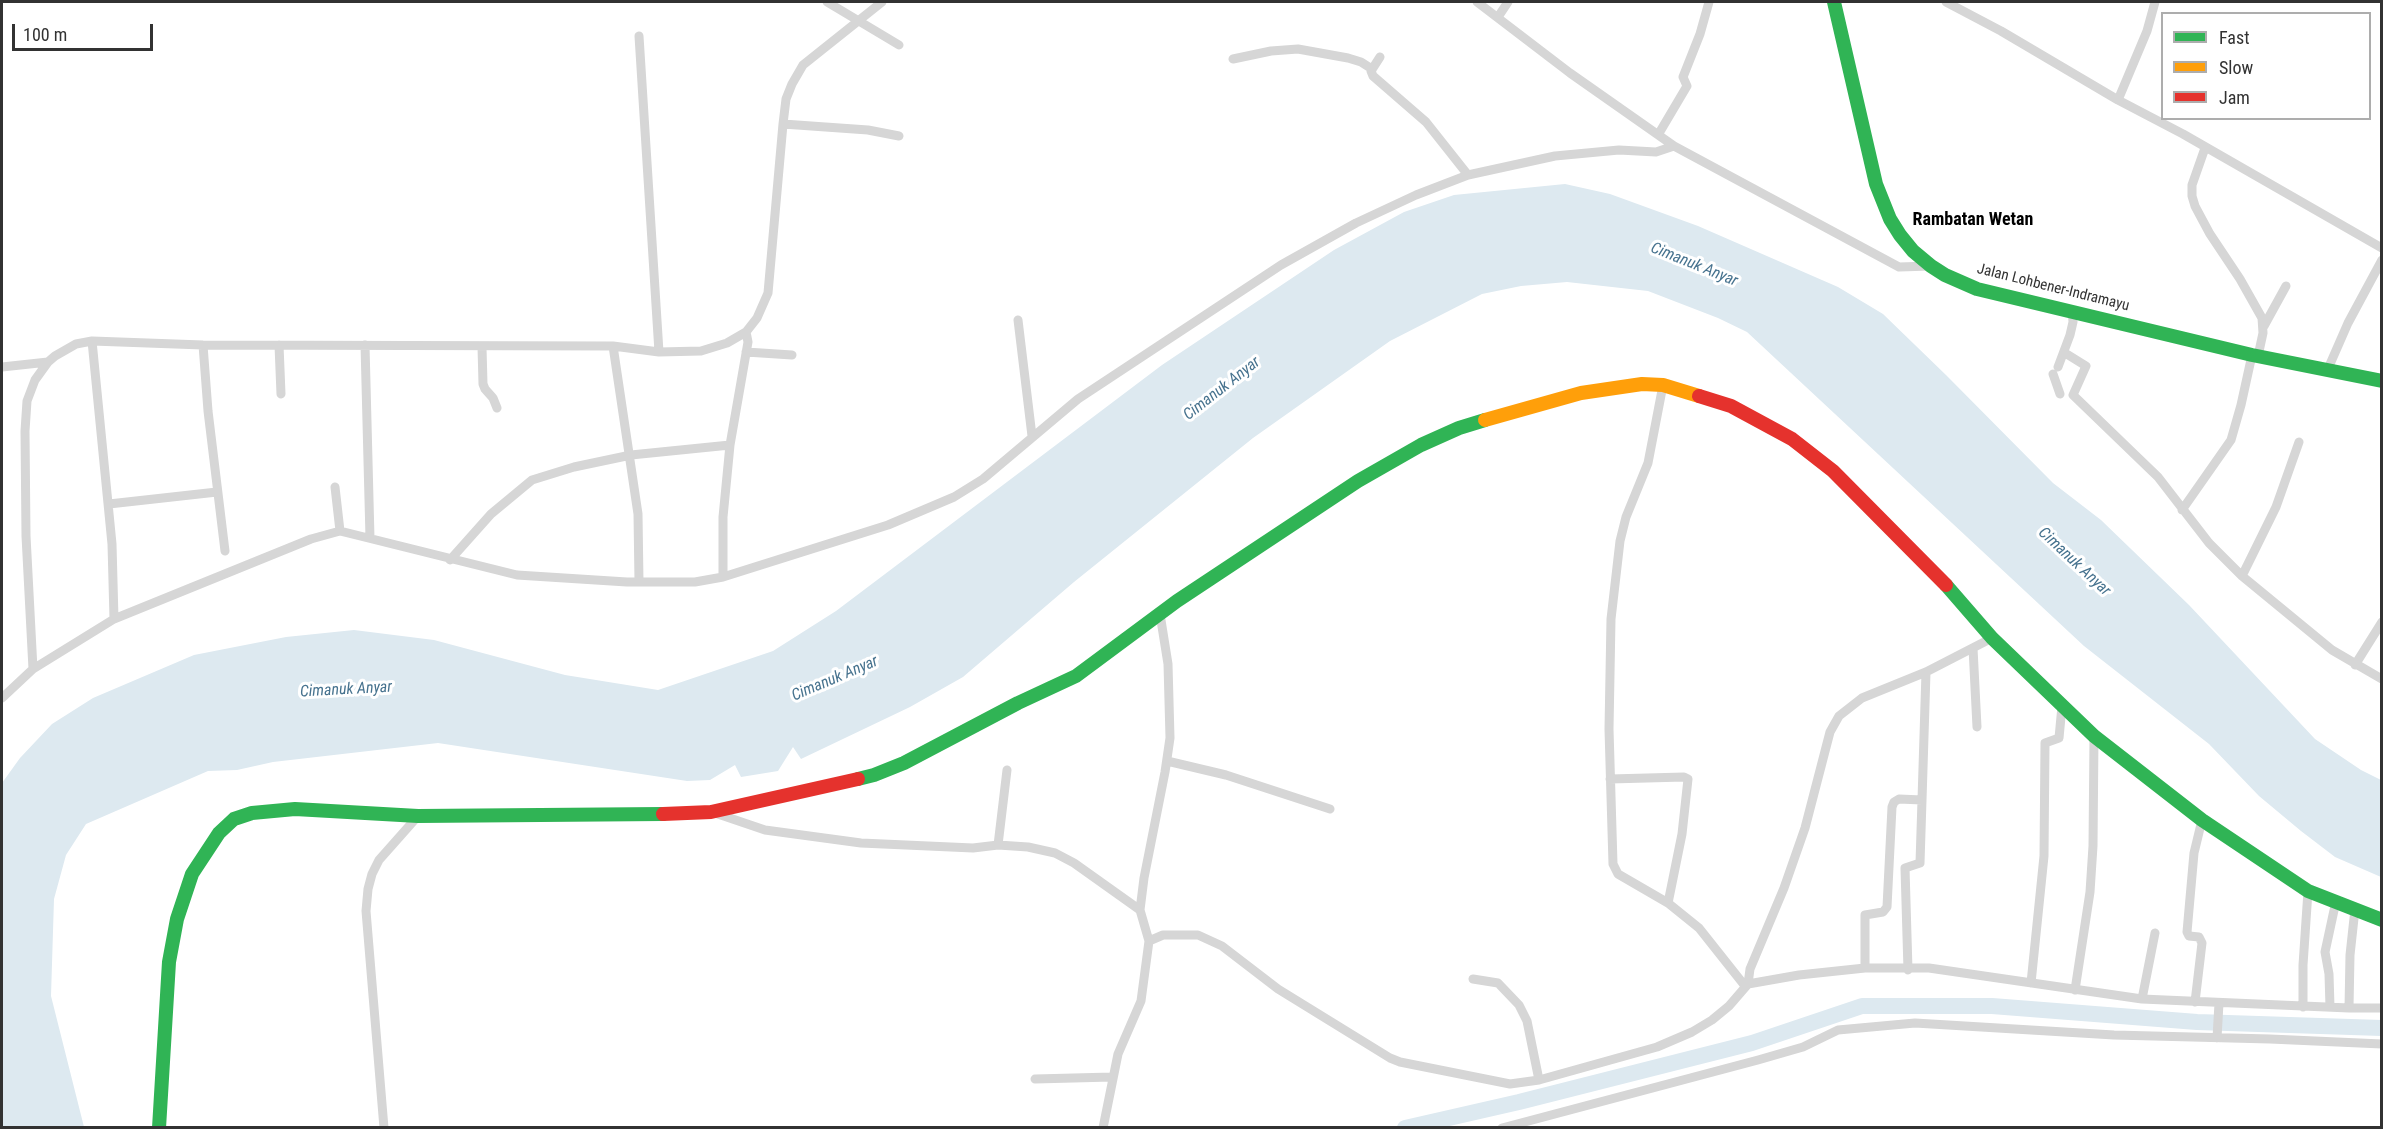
<!DOCTYPE html>
<html>
<head>
<meta charset="utf-8">
<style>
	body { margin:0 }
	#map { position:relative; width:2383px; height:1129px; overflow:hidden; background:#fff; font-family:"Roboto Condensed",sans-serif }
	canvas { display:block }
	.frame { position:absolute; inset:0; border:3px solid #323232; pointer-events:none }
	.legend { position:absolute; left:2161px; top:12px; width:210px; height:108px; box-sizing:border-box; background:#fff; border:2px solid #adadad; margin:0; padding:8px 10px; list-style:none; font-size:18px; color:#323232 }
	.legend li { display:flex; align-items:center; gap:12px; height:30px }
	.legend b { width:30px; border:2px solid #adadad }
	.scale { position:absolute; left:12px; top:24px; width:141px; height:27px; box-sizing:border-box; border:3px solid #323232; border-top:0; padding-left:8px; font-size:18px; line-height:21px; white-space:nowrap; color:#323232; -webkit-text-stroke:4px #fff; paint-order:stroke }
</style>
</head>
<body>
<div id="map">
<canvas width="2383" height="1129"></canvas>
<div class="frame"></div>
<ul class="legend">
<li><b style="height:8px;background:#30b455"></b>Fast</li>
<li><b style="height:8px;background:#ff9f0a"></b>Slow</li>
<li><b style="height:8px;background:#e5322d"></b>Jam</li>
</ul>
<div class="scale">100 m</div>
</div>
<script>
const c = document.querySelector('canvas').getContext('2d');
c.lineJoin = 'round';
function fill(path, color) { c.fillStyle = color; c.fill(path, 'evenodd'); }
const shape = rows => new Path2D(rows.map(r => 'M' + r).join(''));
function stroke(path, color, width, dash) { c.strokeStyle = color; c.lineWidth = width; c.lineCap = dash ? 'butt' : 'round'; c.setLineDash(dash || []); c.stroke(path); }
function drawText(font, color, halo, rows, align = 'center') {
  c.font = font + ' "Roboto Condensed",sans-serif'; c.lineWidth = 6; c.setLineDash([]); c.textBaseline = 'middle'; c.strokeStyle = halo; c.fillStyle = color; for (const [text, x, y, turn = 0] of rows) {
    c.save(); c.translate(x, y); c.rotate((+turn || 0) * Math.PI / 180); c.textAlign = isNaN(turn) ? turn : align; if (halo) c.strokeText(text, 0, 0); c.fillText(text, 0, 0); c.restore();
  }
}
fill(shape([
	[1565,184,1610,194,1698,226,1838,287,1883,314,1946,375,2053,483,2101,520,2189,605,2315,739,2361,770,2381,780,2381,877,2335,857,2301,831,2259,796,2209,744,2084,646,1747,332,1718,318,1648,291,1567,282,1521,286,1482,294,1390,341,1253,438,1074,582,963,677,910,707,801,759,793,747,778,771,741,777,735,765,710,780,687,781,438,743,273,762,237,770,208,771,86,824,66,855,54,899,51,996,84,1127,2,1127,2,783,20,758,52,724,93,698,194,655,286,637,354,630,434,640,565,675,658,690,773,651,836,611,1162,365,1334,250,1404,212,1454,195]
]), '#dde9f0');
stroke(shape([
	[1405,1128,1519,1102,1752,1043,1862,1006,1992,1006,2197,1022,2382,1028]
]), '#dde9f0', 16);
stroke(shape([
	[827,2,899,45],
	[1477,2,1570,73,1674,146,1899,267,1931,266],
	[1946,2,2001,31,2118,100,2183,134,2382,248],
	[1498,17,1508,2],
	[639,36,659,352],
	[1380,57,1371,71,1373,76,1426,122,1468,175],
	[1233,59,1271,51,1298,49,1348,58,1361,62,1372,69],
	[2118,100,2147,31,2155,2],
	[783,124,868,130,899,136],
	[1658,135,1687,86,1683,77,1700,34,1709,2],
	[2205,148,2192,185,2192,196,2195,206,2210,234,2240,279,2262,318,2263,333,2258,356],
	[1018,320,1032,436],
	[2264,326,2286,286],
	[746,332,748,342,730,445,723,517,723,577,888,525,954,497,983,479,1078,399,1281,265,1356,223,1416,195,1468,175,1555,156,1619,150,1656,152,1674,146],
	[92,341,112,544,114,619],
	[203,345,208,411,225,551],
	[279,345,281,394],
	[365,345,370,538],
	[613,346,638,514,639,582],
	[482,347,483,384,485,389,493,398,497,408],
	[746,352,792,355],
	[2065,353,2086,366,2073,395,2158,477,2209,543,2242,576,2332,650,2382,679],
	[2,367,48,362],
	[2058,367,2070,335,2073,322,2072,310],
	[2327,371,2348,323,2382,260],
	[2053,374,2060,394],
	[1663,385,1648,463,1626,517,1620,541,1611,619,1609,729,1613,864,1618,874,1668,903,1699,928,1745,986],
	[335,487,340,531],
	[109,504,217,492],
	[2182,510,2231,440,2241,405,2252,355],
	[450,560,491,514,532,480,574,467,631,455,730,445],
	[2242,576,2276,507,2299,442],
	[1973,648,1977,727],
	[2355,665,2382,622],
	[33,669,26,536,25,431,27,401,35,380,48,362,55,356,76,344,92,341,203,345,613,346,659,352,701,351,727,343,746,332,757,318,768,293,783,124,786,99,792,84,803,65,882,2],
	[2,698,33,669,114,619,311,539,340,531,517,575,627,582,695,582,723,577],
	[1167,761,1226,775,1330,809],
	[1610,779,1684,777,1688,779,1682,834,1668,903],
	[712,812,765,830,861,843,973,848,998,845,1028,847,1055,853,1074,863,1140,910],
	[998,845,1007,770],
	[1149,941,1163,935,1198,935,1222,946,1278,989,1390,1058,1400,1062,1510,1084,1539,1080,1657,1047,1692,1032,1712,1020,1729,1006,1748,984,1799,975,1865,968,1929,968,2142,999,2349,1008,2382,1008],
	[1865,968,1865,915,1883,912,1887,907,1892,807,1894,802,1899,799,1922,800,1926,672],
	[1908,970,1905,868,1920,863,1922,800],
	[1473,979,1498,983,1519,1005,1527,1021,1539,1080],
	[2031,983,2044,856,2045,743,2059,738,2062,706],
	[1748,984,1750,969,1784,888,1805,828,1830,732,1839,716,1862,698,1926,672,1992,638],
	[2075,990,2090,892,2093,846,2094,736],
	[2142,999,2155,933],
	[2195,1002,2202,943,2199,937,2189,936,2187,932,2194,853,2202,820],
	[2303,1007,2303,965,2308,891],
	[2330,1007,2329,974,2325,952,2336,901],
	[2349,1008,2350,955,2355,909],
	[2217,1038,2219,1003],
	[1035,1079,1112,1077],
	[384,1128,366,911,368,889,372,874,379,860,418,816],
	[1103,1128,1118,1054,1141,1001,1149,941,1140,910,1144,878,1165,772,1170,738,1168,664,1160,614],
	[1502,1128,1758,1060,1803,1047,1838,1030,1915,1023,2114,1035,2270,1039,2382,1044]
]), '#d6d6d6', 9);
stroke(shape([
	[1834,2,1876,184,1890,219,1900,235,1913,251,1931,266,1945,275,1977,289,2252,355,2382,381],
	[1946,585,1992,638,2094,736,2202,820,2308,891,2382,920],
	[858,779,874,775,904,763,1018,703,1076,676,1177,601,1358,481,1421,445,1459,428,1485,420],
	[159,1128,169,962,177,919,192,874,219,833,234,819,252,813,295,809,418,816,663,814]
]), '#30b455', 14);
stroke(shape([
	[1485,420,1581,393,1642,384,1663,385,1699,396]
]), '#ff9f0a', 14);
stroke(shape([
	[1699,396,1731,406,1792,439,1833,471,1946,585],
	[663,814,711,812,858,779]
]), '#e5322d', 14);
drawText('15px', '#323232', '#fff', [
	["Jalan Lohbener-Indramayu",2053,288,14]
]);
drawText('italic 16px', '#46728e', '#fff', [
	["Cimanuk Anyar",1694,265,22],
	["Cimanuk Anyar",1222,389,-38],
	["Cimanuk Anyar",2074,562,43],
	["Cimanuk Anyar",835,679,-23],
	["Cimanuk Anyar",346,690,-3]
]);
drawText('bold 18px', '#000', '#fff', [
	["Rambatan Wetan",1973,220]
]);
</script>
</body>
</html>
